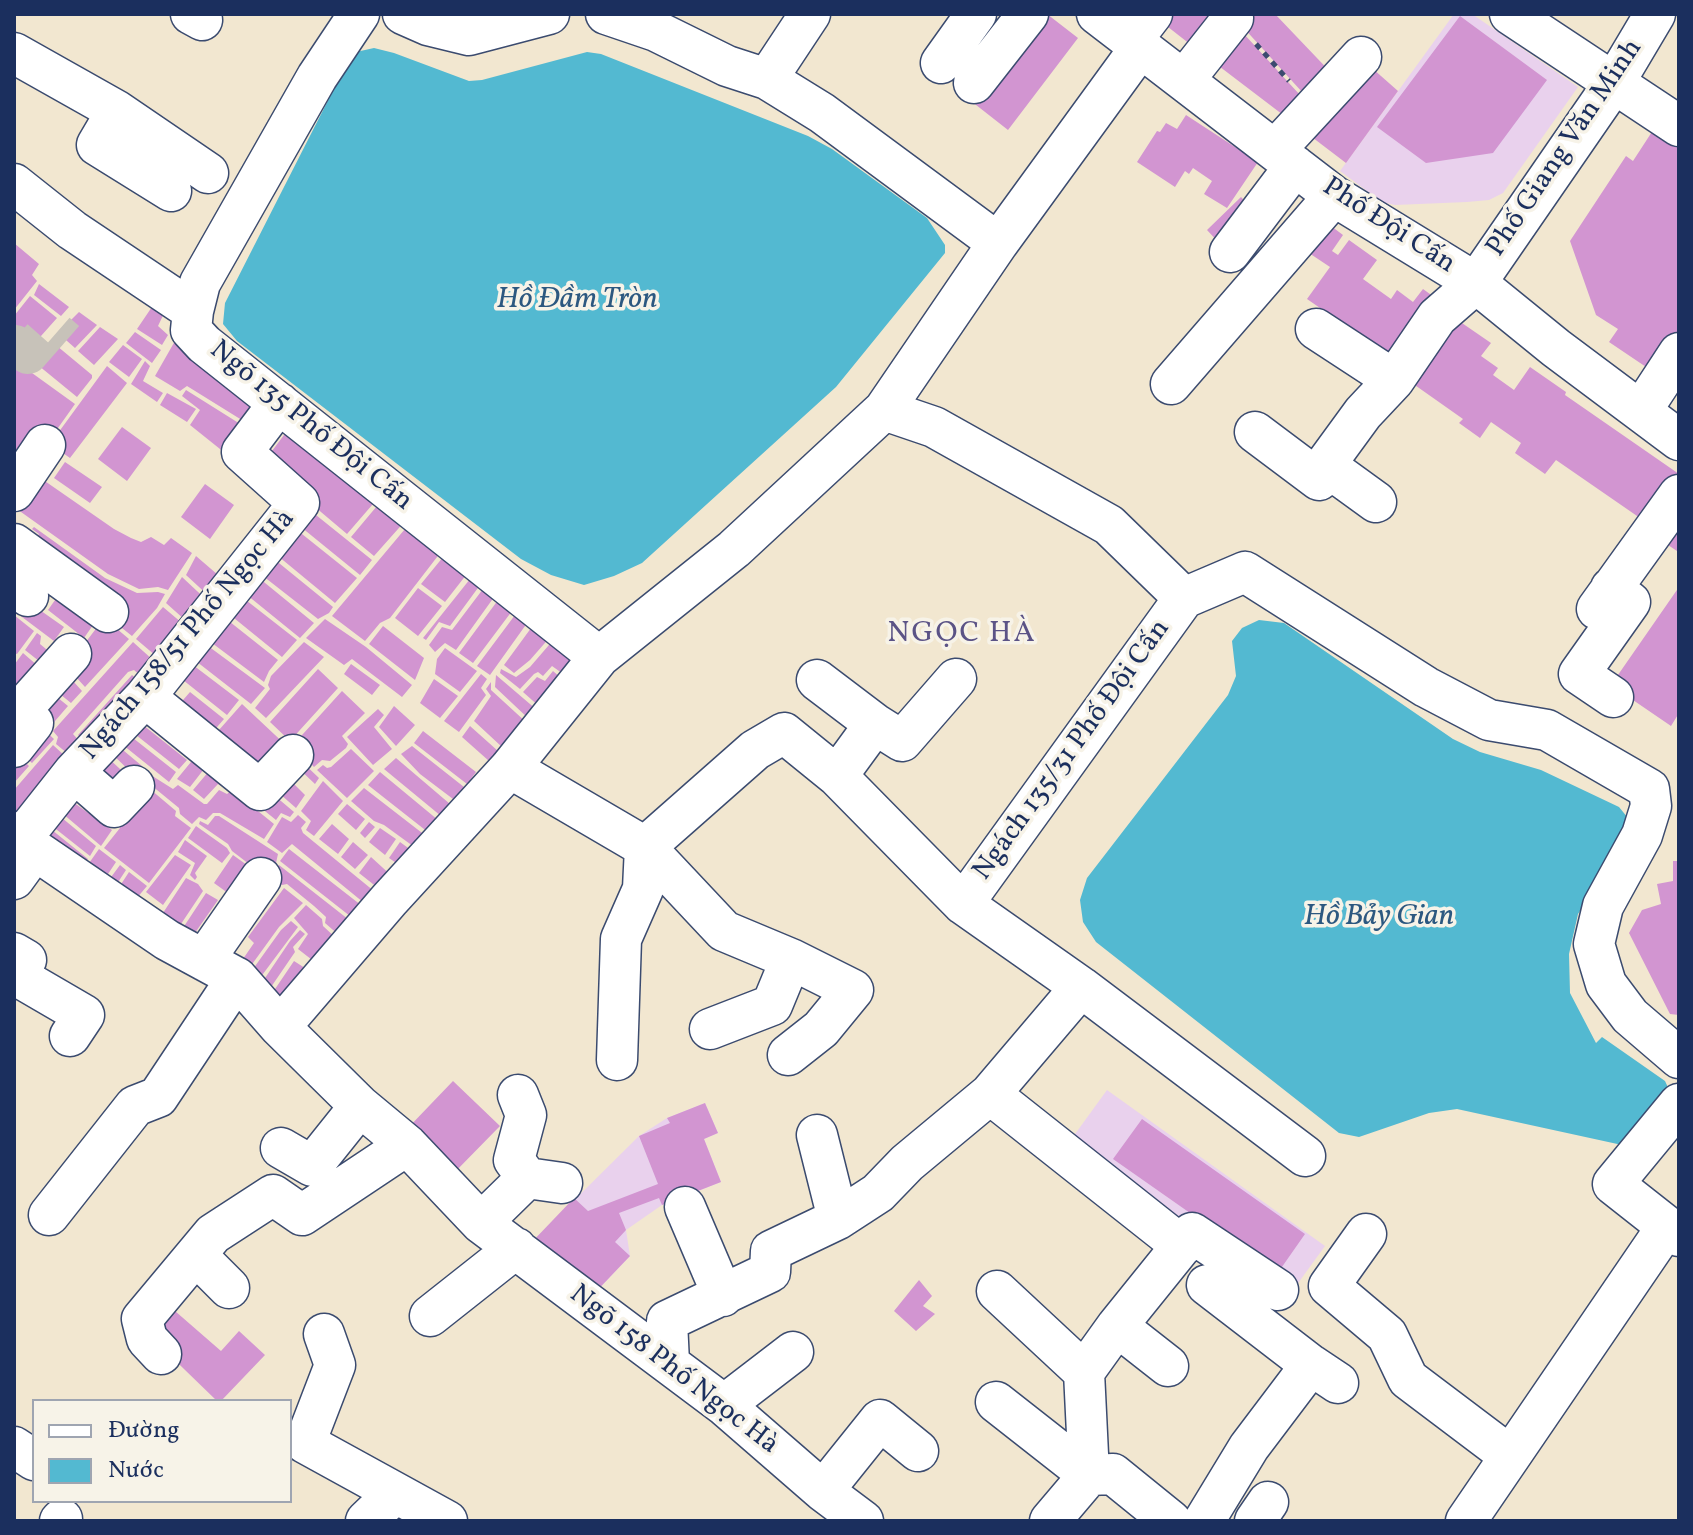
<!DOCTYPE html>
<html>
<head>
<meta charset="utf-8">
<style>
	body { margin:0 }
	#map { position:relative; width:1693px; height:1535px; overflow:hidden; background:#f2e7d0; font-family:Vollkorn,serif }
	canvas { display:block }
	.frame { position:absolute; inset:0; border:16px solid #1b2f5e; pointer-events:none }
	.legend { position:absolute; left:32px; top:1399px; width:260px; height:104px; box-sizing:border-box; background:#f7f3e8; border:2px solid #9fa5b1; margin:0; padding:10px 14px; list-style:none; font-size:24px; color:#1b2f5e }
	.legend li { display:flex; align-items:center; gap:16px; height:40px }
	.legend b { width:40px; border:2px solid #9fa5b1 }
</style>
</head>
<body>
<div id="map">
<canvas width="1693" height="1535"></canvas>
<div class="frame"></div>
<ul class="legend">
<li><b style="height:10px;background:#fff"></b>Đường</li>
<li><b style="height:22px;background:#53b9d1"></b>Nước</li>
</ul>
</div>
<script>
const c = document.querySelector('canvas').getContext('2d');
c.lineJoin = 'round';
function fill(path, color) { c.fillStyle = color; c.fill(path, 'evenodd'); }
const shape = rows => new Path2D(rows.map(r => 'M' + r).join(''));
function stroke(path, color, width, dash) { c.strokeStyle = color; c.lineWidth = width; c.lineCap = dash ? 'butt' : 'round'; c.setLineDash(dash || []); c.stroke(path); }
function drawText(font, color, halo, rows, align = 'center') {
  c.font = font + ' Vollkorn,serif'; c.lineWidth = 7; c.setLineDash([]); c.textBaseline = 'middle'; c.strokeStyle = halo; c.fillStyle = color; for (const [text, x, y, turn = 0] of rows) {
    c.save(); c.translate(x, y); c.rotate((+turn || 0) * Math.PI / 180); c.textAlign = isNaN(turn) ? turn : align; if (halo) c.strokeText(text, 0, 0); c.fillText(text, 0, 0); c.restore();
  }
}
fill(shape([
	[1454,14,1472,14,1578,87,1503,193,1489,200,1467,202,1395,205,1382,202,1340,171],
	[1107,1090,1325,1246,1288,1297,1070,1141],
	[705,1103,718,1133,704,1139,721,1182,662,1205,626,1230,630,1256,589,1299,530,1244,639,1136,667,1118]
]), '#e9d1ed');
fill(shape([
	[374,48,394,53,469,81,482,80,587,52,601,54,808,136,832,149,927,218,945,245,945,253,836,387,642,563,614,576,584,585,551,575,521,559,237,341,223,324,225,303,345,67,356,52],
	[1259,620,1284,623,1453,739,1480,752,1541,770,1619,807,1628,818,1629,838,1578,914,1569,954,1570,993,1596,1043,1602,1037,1665,1081,1671,1094,1622,1145,1457,1109,1429,1113,1359,1137,1339,1133,1096,942,1083,922,1080,900,1087,878,1228,695,1236,676,1232,641,1242,628]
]), '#53b9d1');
fill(shape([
	[1047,14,1078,38,1008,130,971,101],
	[1156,14,1223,14,1200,52,1154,16],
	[1231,14,1275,14,1337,79,1313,104],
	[1460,16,1547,80,1493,153,1426,163,1377,127],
	[1233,22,1311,107,1295,124,1207,57],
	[1364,61,1398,91,1346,163,1300,128],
	[1186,115,1258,162,1227,208,1204,194,1212,181,1193,168,1189,174,1185,171,1175,187,1137,162,1157,131,1160,132,1166,123,1177,129],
	[1659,121,1679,134,1679,338,1655,373,1609,342,1618,329,1596,315,1570,241,1626,156,1633,161],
	[1241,197,1255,212,1220,244,1207,230],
	[1323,220,1343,235,1332,251,1338,255,1349,240,1377,260,1363,279,1391,299,1397,290,1413,302,1423,289,1441,302,1393,371,1336,319,1307,299,1330,267,1297,245],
	[14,243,39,264,32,275,37,281,14,310],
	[39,284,69,307,61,316,34,295],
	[30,296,57,318,33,345,14,329,14,316],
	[158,298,168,305,158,326,168,335,162,345,137,329],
	[79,312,97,325,75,348,58,333],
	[1439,321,1453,331,1459,321,1491,343,1481,356,1498,368,1493,375,1514,390,1530,367,1566,392,1565,395,1679,474,1679,489,1653,527,1556,460,1545,474,1515,453,1521,443,1491,422,1480,438,1459,423,1463,419,1402,376],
	[100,327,118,339,94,365,78,351],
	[135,332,161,350,152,363,126,343],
	[51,341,92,375,92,378,77,397,33,361],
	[175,341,259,402,245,422,187,386,180,391,155,376],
	[123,345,142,359,129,377,109,362],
	[14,360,75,404,14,490],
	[145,361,150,366,143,381,163,393,157,402,131,384],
	[107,366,127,383,70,458,50,444],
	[186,390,245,427,225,453,190,425,200,410,182,396],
	[167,393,196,409,187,422,160,405],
	[122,427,151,448,127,481,98,459],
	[290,427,379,497,347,534,263,463],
	[65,462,102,487,90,503,54,478],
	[39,477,114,529,131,538,141,542,151,537,164,545,171,538,192,553,168,590,158,587,139,589,108,574,14,507],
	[205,484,234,505,210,539,181,517],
	[382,500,406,520,374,556,351,537],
	[1679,503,1679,548,1677,551,1656,537],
	[311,511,372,560,360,575,301,527],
	[410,523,444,548,390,618,380,623,365,641,332,616],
	[34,527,105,578,137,593,158,592,165,594,157,608,132,636,28,553,39,534,32,529],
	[297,530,357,578,335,603,278,556],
	[448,551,470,570,445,602,421,584],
	[196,556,225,581,211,598,186,575],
	[274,559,333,607,329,613,318,619,263,576],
	[474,574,483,581,450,626,439,622,426,640,423,638],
	[182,577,212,605,194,628,166,603],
	[259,578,314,623,300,638,247,595],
	[486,585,497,593,456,650,445,643,435,652,429,645,442,627,452,630],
	[1679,587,1679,713,1671,726,1611,685],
	[418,588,442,606,418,636,395,618],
	[60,593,100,615,84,638,48,610],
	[17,594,64,627,54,641,14,611,14,600],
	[501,596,515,607,473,663,459,653],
	[242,597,297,640,282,657,229,614],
	[163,607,195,634,169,667,136,639],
	[518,611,530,619,490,675,477,666],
	[14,615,34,631,17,654,14,653],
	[104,618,129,639,85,687,67,667],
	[225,618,278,660,269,671,264,682,208,640],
	[325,619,366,647,412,685,402,697,352,659,344,665,306,638],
	[534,624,551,636,530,660,514,673,504,665],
	[383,626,424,658,415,680,369,644],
	[37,633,41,636,40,644,58,659,49,669,25,650],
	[555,638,586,664,573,681,552,666,543,676,538,672,534,674,520,689,500,673,501,669,516,677,530,667],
	[133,642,164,670,151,685,134,670,128,672,73,734,89,752,79,763,56,744,58,737,53,731],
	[304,642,324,657,266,718,255,708,270,689,268,685,271,676],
	[204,643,265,688,251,704,192,658],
	[445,648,477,671,460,692,435,674,437,659],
	[23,653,46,673,26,695,14,685,14,665],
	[189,662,239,700,227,715,178,676],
	[351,664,380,685,372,695,344,674],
	[318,669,338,688,290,741,270,722],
	[64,671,82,691,71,703,50,686],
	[553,671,569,685,541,708,523,692,537,677,545,681],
	[481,674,487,679,481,688,486,695,459,732,444,721],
	[132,675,148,689,93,749,78,735],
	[496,675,537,710,530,720,495,687],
	[434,679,458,696,440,718,420,703],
	[491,682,491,690,527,723,502,747,474,721,491,696,486,689],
	[47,689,68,706,49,728,29,710],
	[342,691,365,713,342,736,348,744,346,748,330,761,322,760,314,767,293,745],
	[190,692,224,719,211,734,177,707],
	[242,704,290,749,258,781,211,739],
	[394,706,415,725,396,746,379,727],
	[378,709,384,715,374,727,392,749,373,765,347,737],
	[138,721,187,760,179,769,131,731],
	[39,725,54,739,32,763,18,751],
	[470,726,498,751,489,761,462,737],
	[423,731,476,772,467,784,414,743],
	[133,738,176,772,169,782,123,745],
	[53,745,77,767,26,824,14,813,14,790],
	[117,745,142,766,136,777,111,753],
	[412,746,464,787,453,799,420,774,401,754],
	[351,749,374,771,347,798,317,770,323,765,327,768,331,767],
	[200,751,211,760,190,787,177,779],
	[18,755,29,766,14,783,14,759],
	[107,757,132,780,125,789,99,766],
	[396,758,450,804,441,816,384,769],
	[299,759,319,778,315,784,295,765],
	[215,764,232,785,227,789,218,784,204,799,193,790],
	[146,772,173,789,178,785,204,804,207,804,219,790,227,794,232,790,274,824,264,839,220,813,213,813,206,820,199,817,192,824,180,814,179,808,146,781],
	[380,772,438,820,429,833,368,785],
	[284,774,305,795,296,808,272,787],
	[323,781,343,801,314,836,306,830,311,821,301,811],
	[144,784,176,811,175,816,191,828,149,883,104,848,120,828,120,811],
	[364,788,426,836,417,849,384,825,374,821,351,801],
	[268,790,294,812,290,817,281,813,276,820,250,799],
	[66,797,112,830,101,846,56,808],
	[347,804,365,819,356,830,338,814],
	[56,813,96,846,90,856,47,822],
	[298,815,306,822,301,828,303,833,380,896,369,907,292,844,282,853,267,842,282,817,291,822],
	[215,816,219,816,278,854,276,863,266,877,232,851,228,844,199,824,200,821,208,825],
	[369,822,375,827,365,838,360,833],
	[332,824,349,839,338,854,319,839],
	[196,826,227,848,230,853,222,863,188,838],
	[380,828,396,839,385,855,369,842],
	[52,830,88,859,79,870,40,839],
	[185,840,207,856,195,873,197,877,195,880,190,875,195,863,178,852],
	[353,842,368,855,355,869,341,857],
	[400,842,415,853,405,869,389,858],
	[99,849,116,862,100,886,82,873],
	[289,849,366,909,355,920,280,861],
	[175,855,191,865,163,905,146,892],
	[233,855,258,873,239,901,214,883],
	[371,857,394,878,383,892,359,873],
	[1673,861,1679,861,1679,1015,1670,1014,1629,933,1642,910,1661,904,1657,884,1673,881],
	[120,865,126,870,111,893,103,888],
	[279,865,353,923,340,936,325,923,326,917,314,906,287,884,282,885,270,876],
	[129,872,147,886,131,905,114,895],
	[186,878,198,884,203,891,175,933,157,922],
	[284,888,303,903,279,927,245,974,236,969,254,943,248,937],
	[206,893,218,900,190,940,179,934],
	[306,905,322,919,323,926,337,939,316,963,298,949,308,934,294,918],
	[291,921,298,927,257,982,248,976,281,930],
	[300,930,305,934,293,947,295,952,269,990,261,984,290,941],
	[294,961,308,970,281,999,273,992],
	[453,1081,500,1126,452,1175,406,1130],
	[705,1103,718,1133,704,1139,721,1182,662,1205,659,1198,619,1213,626,1230,615,1242,630,1256,589,1299,530,1244,574,1198,588,1211,658,1184,639,1136,670,1123,667,1118],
	[1142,1119,1305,1234,1277,1274,1113,1159],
	[919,1280,932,1296,923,1306,935,1314,916,1331,894,1311],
	[175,1311,221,1351,239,1331,265,1355,221,1401,217,1401,151,1337]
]), '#d295d1');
stroke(shape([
	[14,347,15,345,28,354,51,328,66,341]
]), '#c7c2b9', 40, [40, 20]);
const minor = shape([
	[191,14,202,20],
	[359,14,317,77,200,283,193,311,191,330,204,344,599,657],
	[403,14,428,25,469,35,549,14],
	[606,14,656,31,727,66,767,79,822,113,998,243],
	[1097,14,1334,196,1476,283,1556,348,1679,440],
	[1510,14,1679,126],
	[1132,40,1152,14],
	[14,53,117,111,208,173],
	[941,63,976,14],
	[767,79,810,14],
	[1184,80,1233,18,1229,14],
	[974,83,1028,14],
	[117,111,97,145,171,191],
	[1276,149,1361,57],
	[14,184,72,230,193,311],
	[1230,252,1295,166],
	[1316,329,1394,380],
	[1171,384,1334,196],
	[884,410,934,427,1109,525,1184,598],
	[1641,411,1679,353],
	[1255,432,1319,480,1325,465,1363,413,1394,380,1437,317,1476,283,1614,83,1655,14],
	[1325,465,1376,502],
	[14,491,45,445],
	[14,544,108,612],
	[14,585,28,596],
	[1611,588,1630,602,1579,674,1613,697],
	[1597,609,1679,495],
	[817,680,875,724,902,741,956,679],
	[145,697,260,790,293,755],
	[875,724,837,776,963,904,1081,987,1305,1156],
	[14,747,33,723,21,710,71,654],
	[510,768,645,847,724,931,791,959,853,990,821,1029,788,1055],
	[74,772,114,807,134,786],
	[14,832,35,850,167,940,237,978,280,1027,360,1106,407,1145,481,1223,724,1405,823,1491,863,1521],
	[21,839,74,772,145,697,299,503,242,452,279,403],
	[14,879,35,850],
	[963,904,1184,598,1245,572,1426,687,1489,720,1547,730,1649,789,1651,806,1642,835,1603,906,1594,944,1606,984,1630,1016,1679,1058],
	[14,953,26,960,17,976,84,1015,70,1036],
	[204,960,261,878],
	[280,1027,389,900,510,768,599,657,734,549,884,410,998,243,1140,48],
	[710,1029,772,1005,791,959],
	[617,1060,621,939,643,889,645,847,755,750,784,733,837,776],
	[990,1094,1182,1246],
	[518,1095,526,1115,514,1160,527,1178],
	[1679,1104,1613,1184,1679,1236],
	[817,1135,838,1219],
	[281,1148,312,1166,360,1106],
	[685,1207,723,1296],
	[49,1215,135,1106,158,1097,237,978],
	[481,1223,527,1178,562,1183],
	[1366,1234,1329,1286,1387,1335,1408,1379,1510,1456],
	[196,1255,229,1288],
	[1207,1285,1311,1365,1338,1383],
	[997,1291,1084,1372],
	[430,1316,516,1248],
	[1117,1326,1168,1366],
	[324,1334,335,1365,305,1443,447,1521],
	[161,1354,147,1339,142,1319,213,1234,273,1195,302,1215,407,1145],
	[669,1363,667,1321,770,1272,771,1251,838,1219,878,1193,907,1163,990,1094,1081,987],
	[996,1402,1089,1475,1113,1474,1171,1521],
	[724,1405,793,1352],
	[14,1447,34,1460],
	[823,1491,880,1420,918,1451],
	[60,1521,62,1519],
	[366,1521,395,1493],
	[1050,1521,1089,1475,1084,1372,1117,1326,1192,1233,1278,1290],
	[1204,1521,1249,1447,1311,1365],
	[1255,1521,1268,1502],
	[1466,1521,1666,1228]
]);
stroke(minor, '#3b4b6f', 43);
stroke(shape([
	[1256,44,1289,81]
]), '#3b4b6f', 5, [6, 6]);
stroke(minor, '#fff', 40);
drawText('28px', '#1b2f5e', '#f7f3e8', [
	["Phố Giang Văn Minh",1566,149,-56],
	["Phố Đội Cấn",1388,227,33],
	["Ngõ 135 Phố Đội Cấn",310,427,39],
	["Ngách 158/51 Phố Ngọc Hà",189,636,-50],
	["Ngách 135/31 Phố Đội Cấn",1073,751,-54],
	["Ngõ 158 Phố Ngọc Hà",673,1371,38]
]);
drawText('italic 30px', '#2c5880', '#f7f3e8', [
	["Hồ Đầm Tròn",577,301],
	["Hồ Bảy Gian",1379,918]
]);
c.letterSpacing = '2px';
drawText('30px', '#5b5386', '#f7f3e8', [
	["NGỌC HÀ",962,635]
]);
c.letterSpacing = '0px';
</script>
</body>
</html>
